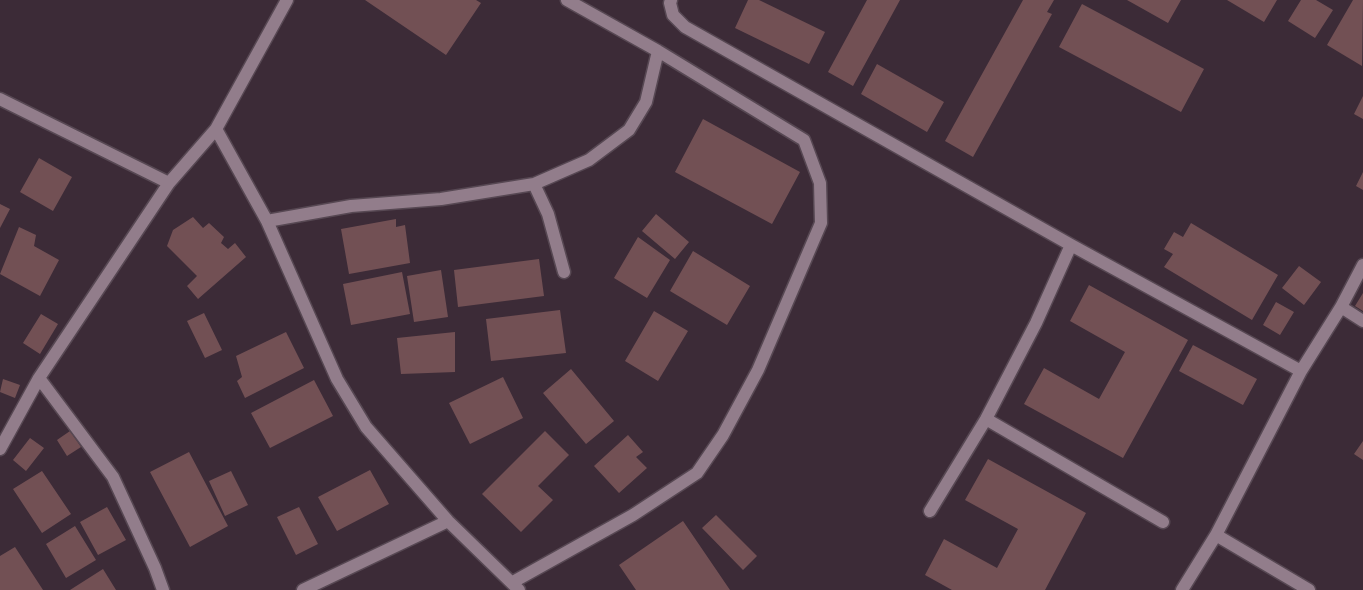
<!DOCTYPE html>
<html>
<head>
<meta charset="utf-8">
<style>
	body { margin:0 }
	canvas { display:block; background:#3c2b37 }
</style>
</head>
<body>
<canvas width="1363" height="590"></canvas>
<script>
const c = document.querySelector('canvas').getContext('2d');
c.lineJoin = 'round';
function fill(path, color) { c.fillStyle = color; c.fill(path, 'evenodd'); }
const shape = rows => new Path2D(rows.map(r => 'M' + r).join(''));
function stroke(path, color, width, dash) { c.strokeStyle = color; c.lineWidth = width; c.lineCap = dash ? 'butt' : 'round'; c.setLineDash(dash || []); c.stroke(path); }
fill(shape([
	[365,0,476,0,481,3,446,55],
	[748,0,759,0,825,32,809,64,735,28],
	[867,0,900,0,853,86,828,72],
	[1023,0,1054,0,1047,12,1052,14,973,157,945,141],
	[1127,0,1181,0,1168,23],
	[1227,0,1277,0,1264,22],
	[1301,0,1316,0,1333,10,1315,38,1288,21],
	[1353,0,1363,0,1362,66,1327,45],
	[1082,4,1204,69,1181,112,1059,47],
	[877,64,944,102,927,132,861,94],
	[1363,96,1363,119,1354,114],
	[703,119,800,172,772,224,675,172],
	[39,158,72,177,53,211,20,192],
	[1363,172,1363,190,1356,186],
	[0,204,10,209,0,228],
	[656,214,689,242,675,259,642,231],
	[193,217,203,228,209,223,224,237,221,243,228,249,235,243,246,257,198,299,187,286,197,276,167,246,173,230],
	[396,219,396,227,405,225,410,263,349,274,341,229],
	[1191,223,1278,275,1252,320,1164,267,1173,254,1164,249,1174,232,1183,237],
	[19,227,36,235,34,246,59,260,40,296,0,274],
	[638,237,670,260,647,298,614,278],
	[693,251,750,286,727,325,670,291],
	[539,259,544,296,458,307,454,270],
	[1299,266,1321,282,1304,305,1282,288],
	[441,270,448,317,414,322,407,276],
	[402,272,410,314,351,325,343,284],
	[1089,285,1188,340,1123,458,1024,404,1044,368,1099,399,1125,352,1070,321],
	[1363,293,1363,311,1355,306],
	[1276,302,1294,312,1280,335,1263,325],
	[560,310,566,353,491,361,486,319],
	[654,311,688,331,658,381,625,361],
	[204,313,222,350,205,358,187,321],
	[41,314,58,324,40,354,23,343],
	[286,332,304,368,245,398,237,381,242,377,236,356],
	[455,332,455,372,401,374,397,338],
	[1193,345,1257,379,1243,405,1179,371],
	[571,369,614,421,586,444,543,393],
	[503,377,523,418,470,444,449,403],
	[3,379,20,385,15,398,0,392],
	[314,380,333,416,270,448,251,413],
	[70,431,81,447,67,456,57,440],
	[545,431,569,455,538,486,553,500,521,532,482,494],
	[628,435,643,452,636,457,647,468,619,493,594,466],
	[30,438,44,448,26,471,13,460],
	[1363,441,1363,460,1354,454],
	[189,452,228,526,190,547,150,472],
	[988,459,1086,513,1045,590,952,590,925,575,944,539,997,568,1018,529,965,500],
	[370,470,389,504,337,531,318,497],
	[42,471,71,514,42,533,13,489],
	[231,471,248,505,225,516,209,481],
	[107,507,126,540,98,555,80,522],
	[299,507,318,544,296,555,277,517],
	[716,515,757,556,743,570,702,528],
	[683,521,730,590,636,590,619,565],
	[75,526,96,560,66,578,46,544],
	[15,547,43,590,0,590,0,556],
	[103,569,116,590,70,590]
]), '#725054');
const minor = shape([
	[671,0,670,3,673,15,685,27,1071,245,1301,371],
	[0,99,169,183],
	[216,129,267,221,337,379,366,427,448,521,519,590],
	[534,184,548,214,564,272],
	[267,221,351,206,441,199,534,184,589,160,629,130,646,102,658,51],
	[1341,307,1363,321],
	[39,378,113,477,155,568,163,590],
	[986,419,1163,522],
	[0,449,39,378,169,183,216,129,287,0],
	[930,511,986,419,1036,323,1071,245],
	[1216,535,1309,590],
	[513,582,633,515,697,473,723,435,758,370,821,223,820,183,804,140,658,51,567,0],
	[303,590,448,521],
	[1182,590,1216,535,1301,371,1341,307,1363,265]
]);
stroke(minor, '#574853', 15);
stroke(minor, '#927d8b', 12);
</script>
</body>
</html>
